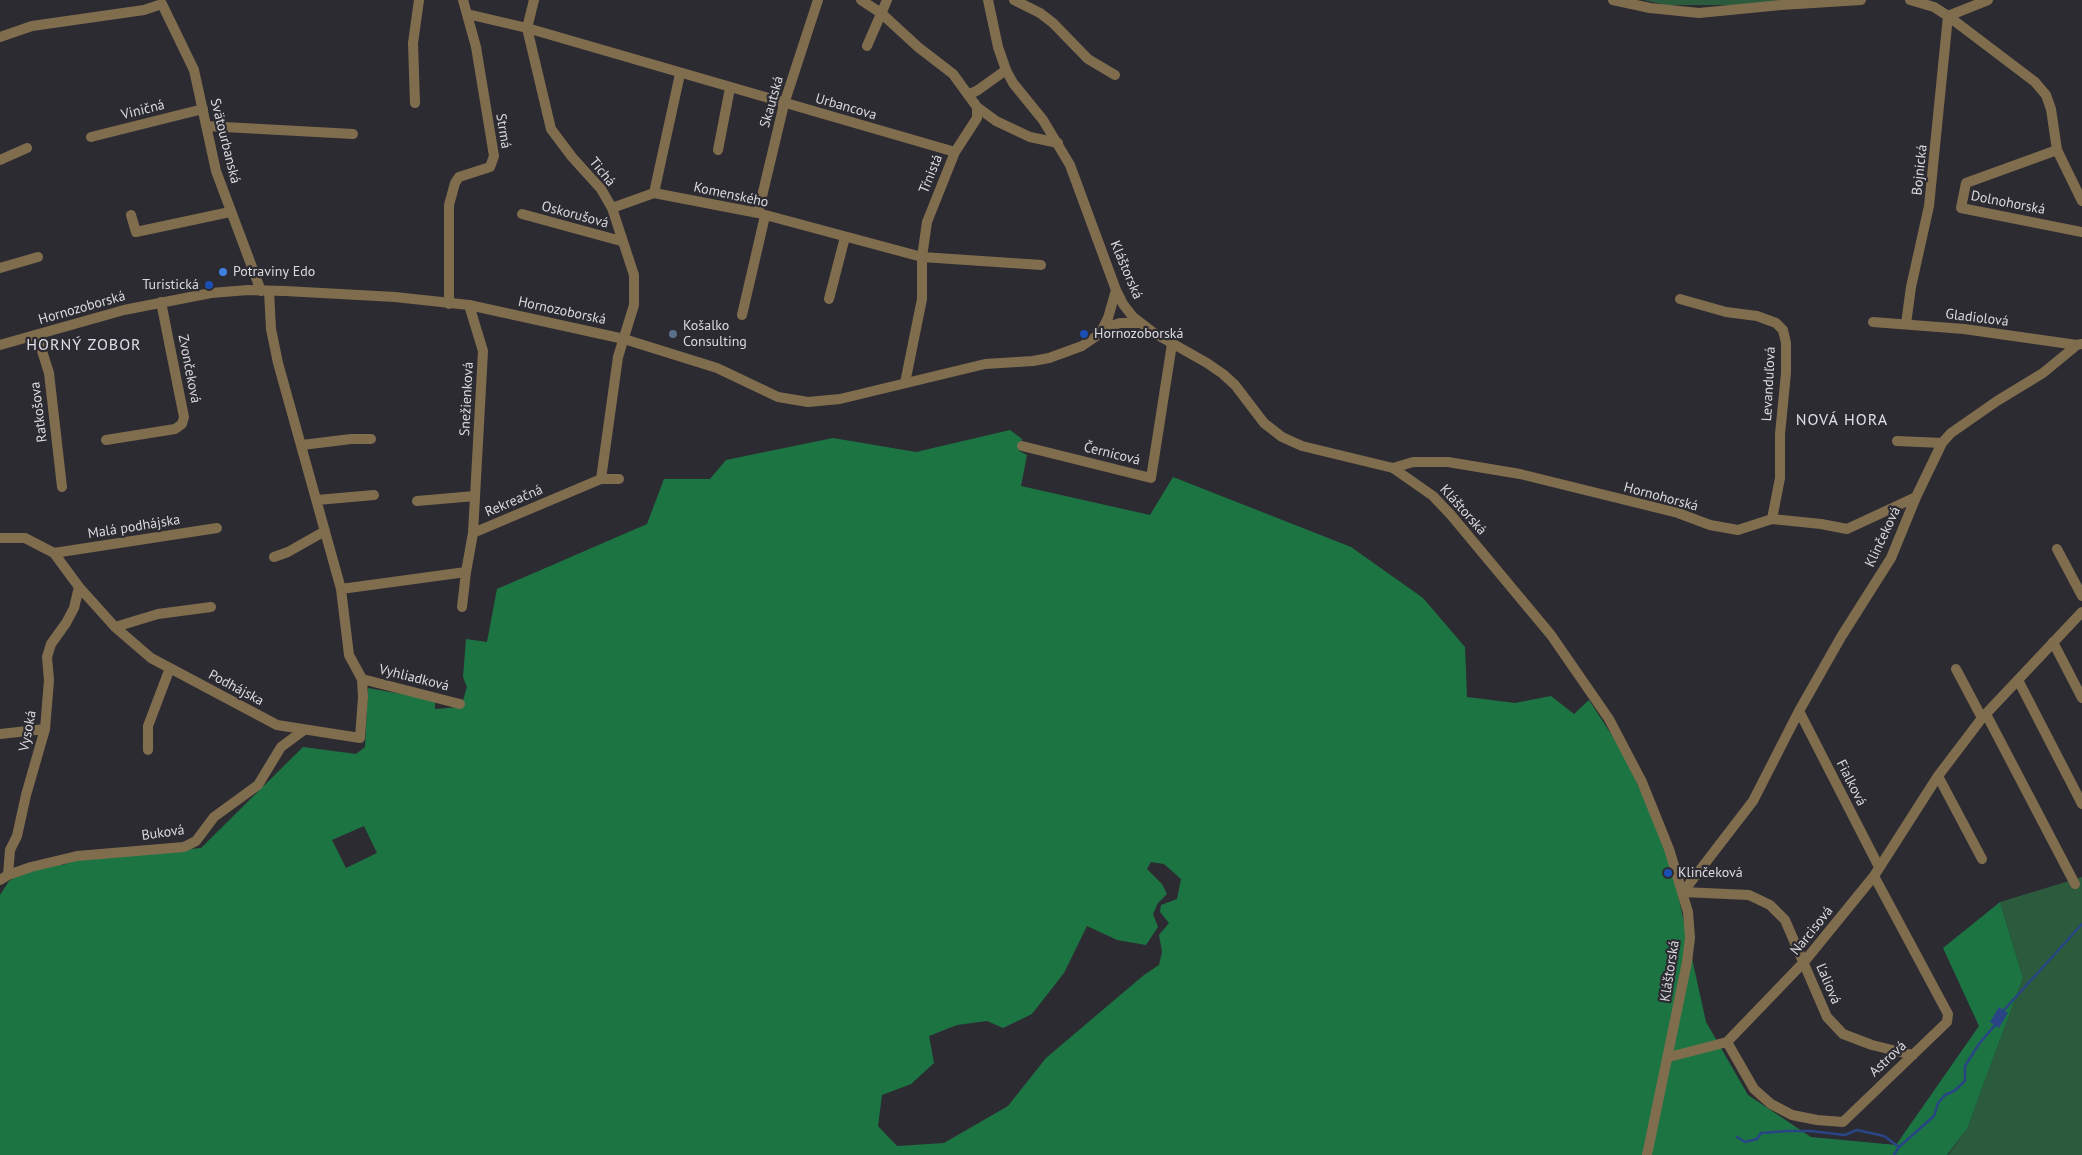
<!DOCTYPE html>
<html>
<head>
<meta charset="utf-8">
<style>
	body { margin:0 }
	canvas { display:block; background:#2c2b32 }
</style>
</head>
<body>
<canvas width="2082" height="1155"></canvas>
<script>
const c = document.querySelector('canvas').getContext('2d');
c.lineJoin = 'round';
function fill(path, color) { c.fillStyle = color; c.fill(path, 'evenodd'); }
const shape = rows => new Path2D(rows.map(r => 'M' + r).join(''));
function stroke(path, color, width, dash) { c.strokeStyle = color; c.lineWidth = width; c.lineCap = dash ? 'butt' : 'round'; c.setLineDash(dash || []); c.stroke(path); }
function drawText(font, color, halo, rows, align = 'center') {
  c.font = font + ' "PT Sans",sans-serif'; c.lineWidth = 4.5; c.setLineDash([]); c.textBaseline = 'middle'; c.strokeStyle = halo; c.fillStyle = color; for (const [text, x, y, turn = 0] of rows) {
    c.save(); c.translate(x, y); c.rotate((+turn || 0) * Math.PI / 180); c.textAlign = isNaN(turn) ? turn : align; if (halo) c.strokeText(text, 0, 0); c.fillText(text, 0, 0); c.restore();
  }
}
fill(shape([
	[1644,0,1811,0,1735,5,1665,5],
	[2082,877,2082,1155,1948,1155,1967,1129,2023,978,2000,902]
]), '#2c5a3c');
fill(shape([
	[1010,430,1022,439,1019,451,1027,455,1021,486,1150,515,1173,477,1351,547,1423,598,1465,647,1467,697,1515,703,1551,696,1574,714,1589,700,1624,754,1669,854,1706,1022,1748,1095,1811,1137,1896,1145,1979,1026,1943,948,2000,902,2023,978,1967,1129,1947,1155,0,1155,0,895,9,881,27,870,46,865,63,865,79,859,201,848,303,747,356,754,365,747,368,688,435,700,435,709,461,707,467,687,463,677,466,639,487,642,497,589,647,524,664,479,710,479,726,460,833,438,916,452],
	[364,826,377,853,346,868,332,840],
	[1151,862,1164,864,1181,879,1177,899,1161,905,1160,912,1169,923,1159,935,1162,952,1159,965,1144,975,1046,1058,1008,1106,944,1143,897,1146,878,1126,882,1095,911,1084,934,1063,929,1036,957,1025,987,1021,1003,1028,1032,1014,1064,973,1087,926,1117,940,1146,945,1158,927,1153,914,1158,903,1167,894,1162,884,1147,869]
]), '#1c7443');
fill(shape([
	[1999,1007,2008,1013,1999,1028,1990,1022]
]), '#294585');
stroke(shape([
	[2004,1010,2082,924],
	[1737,1137,1745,1142,1757,1139,1761,1133,1788,1131,1810,1131,1845,1135,1857,1130,1884,1136,1899,1147],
	[1894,1155,1899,1147,1934,1116,1938,1103,1945,1095,1954,1091,1965,1081,1965,1066,1979,1044,1995,1025]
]), '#294585', 2.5);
stroke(shape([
	[861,0,881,13,918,47,953,74,977,107,996,121,1030,137,1058,143],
	[1014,0,1040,13,1053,23,1088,59,1115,75],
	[1613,0,1650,8,1699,13,1781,5,1861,0],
	[1910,0,1934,7,1948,16,2035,82,2046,95,2051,109,2057,150,2082,201],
	[162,4,194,70,216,171,261,291],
	[467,14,527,28,955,152],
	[0,37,32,26,144,10,162,4],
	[867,46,887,0],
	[968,95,978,90,1006,70],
	[415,103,413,43,419,0],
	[206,126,353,134],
	[91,137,203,109],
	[718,150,730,88],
	[2057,150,1966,183,1961,208,2082,232],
	[0,160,27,148],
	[654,193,680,74],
	[612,208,654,193,758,213,922,257,1041,265],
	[758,213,784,104,818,0],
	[522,214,621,241],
	[131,215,136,232,230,212],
	[0,268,38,257],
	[829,299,845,237],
	[1680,299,1726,312,1757,316,1776,323,1783,330,1786,343,1786,373,1780,434,1780,478,1772,519],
	[449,304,449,205,455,183,459,177,490,167,494,156,476,47,463,0],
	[742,315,765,216],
	[1873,322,1964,329,2077,345],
	[1906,324,1911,287,1929,206,1948,16,1988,0],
	[37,335,49,373,62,487],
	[905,383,922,299,922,257,927,222,955,152,977,118,977,107],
	[106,440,175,429,182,424,184,417,161,302],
	[1897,441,1942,443],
	[302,445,351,439,371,439],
	[1022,446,1151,478,1172,344],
	[1393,468,1413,462,1448,462,1520,474,1678,513,1710,525,1738,530,1772,519,1821,524,1847,529,1916,497],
	[601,479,619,479],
	[317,500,374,495],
	[417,501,475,496],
	[473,533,601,479,618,357,634,305,634,275,612,208,601,189,572,157,551,129,527,28,534,0],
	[0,538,25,538,54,553,79,587,115,627,151,658,277,725,360,738,363,697,362,679,349,655,341,589,278,363,271,329,269,291],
	[2057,549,2082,596],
	[54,553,217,528],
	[274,557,288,552,325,531],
	[341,589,466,572,473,533,483,351,469,305],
	[462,607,466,572],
	[115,627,158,614,211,607],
	[2053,642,2082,698],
	[1956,669,1982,718],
	[362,679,460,704],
	[2018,680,2082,804],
	[1799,711,1879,867],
	[1986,714,2075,884],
	[0,734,45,729],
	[148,750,148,726,170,668],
	[1938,776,1982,859],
	[8,875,10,850,17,836,26,795,45,729,49,680,47,657,51,644,66,623,74,608,79,587],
	[0,880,8,875,31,867,77,856,184,847,196,841,214,817,258,785,281,747,304,730],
	[1683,892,1753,801,1799,711,1841,637,1891,558,1916,497,1942,443,1951,433,1997,401,2043,373,2077,345,2082,344],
	[1683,892,1749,895,1770,905,1785,920,1827,1017,1843,1034,1872,1045,1913,1055],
	[1727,1042,1754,1089,1771,1104,1792,1115,1817,1120,1843,1122,1947,1022,1948,1014,1874,876],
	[1669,1057,1727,1042,1804,962,1874,876,1938,776,1982,718,2082,612]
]), '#806d4e', 10);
stroke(shape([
	[988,0,998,47,1006,70,1013,83,1043,120,1070,165,1116,290,1123,304,1133,317,1154,333,1207,363,1223,374,1235,385,1264,423,1282,437,1302,446,1393,468,1433,496,1451,515,1551,635,1609,719,1642,782,1669,849,1688,912,1690,938,1687,962,1647,1155],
	[1102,330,1108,318,1116,290],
	[0,345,124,310,211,293,248,290,285,291,395,297,469,305,624,339,717,368,778,397,808,402,840,399,985,364,1033,361,1049,358,1082,346,1111,326,1120,323,1140,323]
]), '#806d4e', 10);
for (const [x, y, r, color] of [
	[223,272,5,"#3f7fe0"],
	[209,285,5,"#1a4fb4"],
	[673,334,5,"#5c6f8a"],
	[1084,334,5,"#1a4fb4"],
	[1668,873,5,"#1a4fb4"]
]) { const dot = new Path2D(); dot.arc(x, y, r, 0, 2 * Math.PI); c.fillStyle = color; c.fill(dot); stroke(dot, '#2c2b32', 2); }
drawText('14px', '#dbdadf', '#2c2b32', [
	["Skautská",772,102,-74],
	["Urbancova",846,107,16],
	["Viničná",143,110,-14],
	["Strmá",503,131,81],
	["Svätourbanská",225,141,76],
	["Bojnická",1920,170,-84],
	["Tichá",602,172,51],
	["Tŕnistá",931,174,-68],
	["Komenského",731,195,12],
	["Dolnohorská",2008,203,11],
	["Oskorušová",575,215,15],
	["Kláštorská",1126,270,67],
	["Hornozoborská",82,308,-16],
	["Hornozoborská",562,311,12],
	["Gladiolová",1977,318,7],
	["Zvončeková",189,369,79],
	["Levanduľová",1769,384,-87],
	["Snežienková",467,399,-87],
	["Ratkošova",39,412,-97],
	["Černicová",1112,454,14],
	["Hornohorská",1661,497,15],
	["Rekreačná",514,501,-23],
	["Kláštorská",1463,510,48],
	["Malá podhájska",134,527,-9],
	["Klinčeková",1883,537,-65],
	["Vyhliadková",414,678,14],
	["Podhájska",236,688,28],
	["Vysoká",28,731,-79],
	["Fialková",1851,783,63],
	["Buková",163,833,-8],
	["Narcisová",1812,931,-51],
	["Kláštorská",1670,971,-81],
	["Ľaliová",1828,984,67],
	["Astrová",1888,1059,-43]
]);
drawText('14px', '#dbdadf', '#2c2b32', [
	["Potraviny Edo",233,272],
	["Turistická",199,285,"right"],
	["Košalko",683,326],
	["Consulting",683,342],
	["Hornozoborská",1094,334],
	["Klinčeková",1678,873]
], 'left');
c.letterSpacing = '1px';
drawText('16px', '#e0dee8', '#2c2b32', [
	["HORNÝ ZOBOR",84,345],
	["NOVÁ HORA",1842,420]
]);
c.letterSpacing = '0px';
</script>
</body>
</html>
